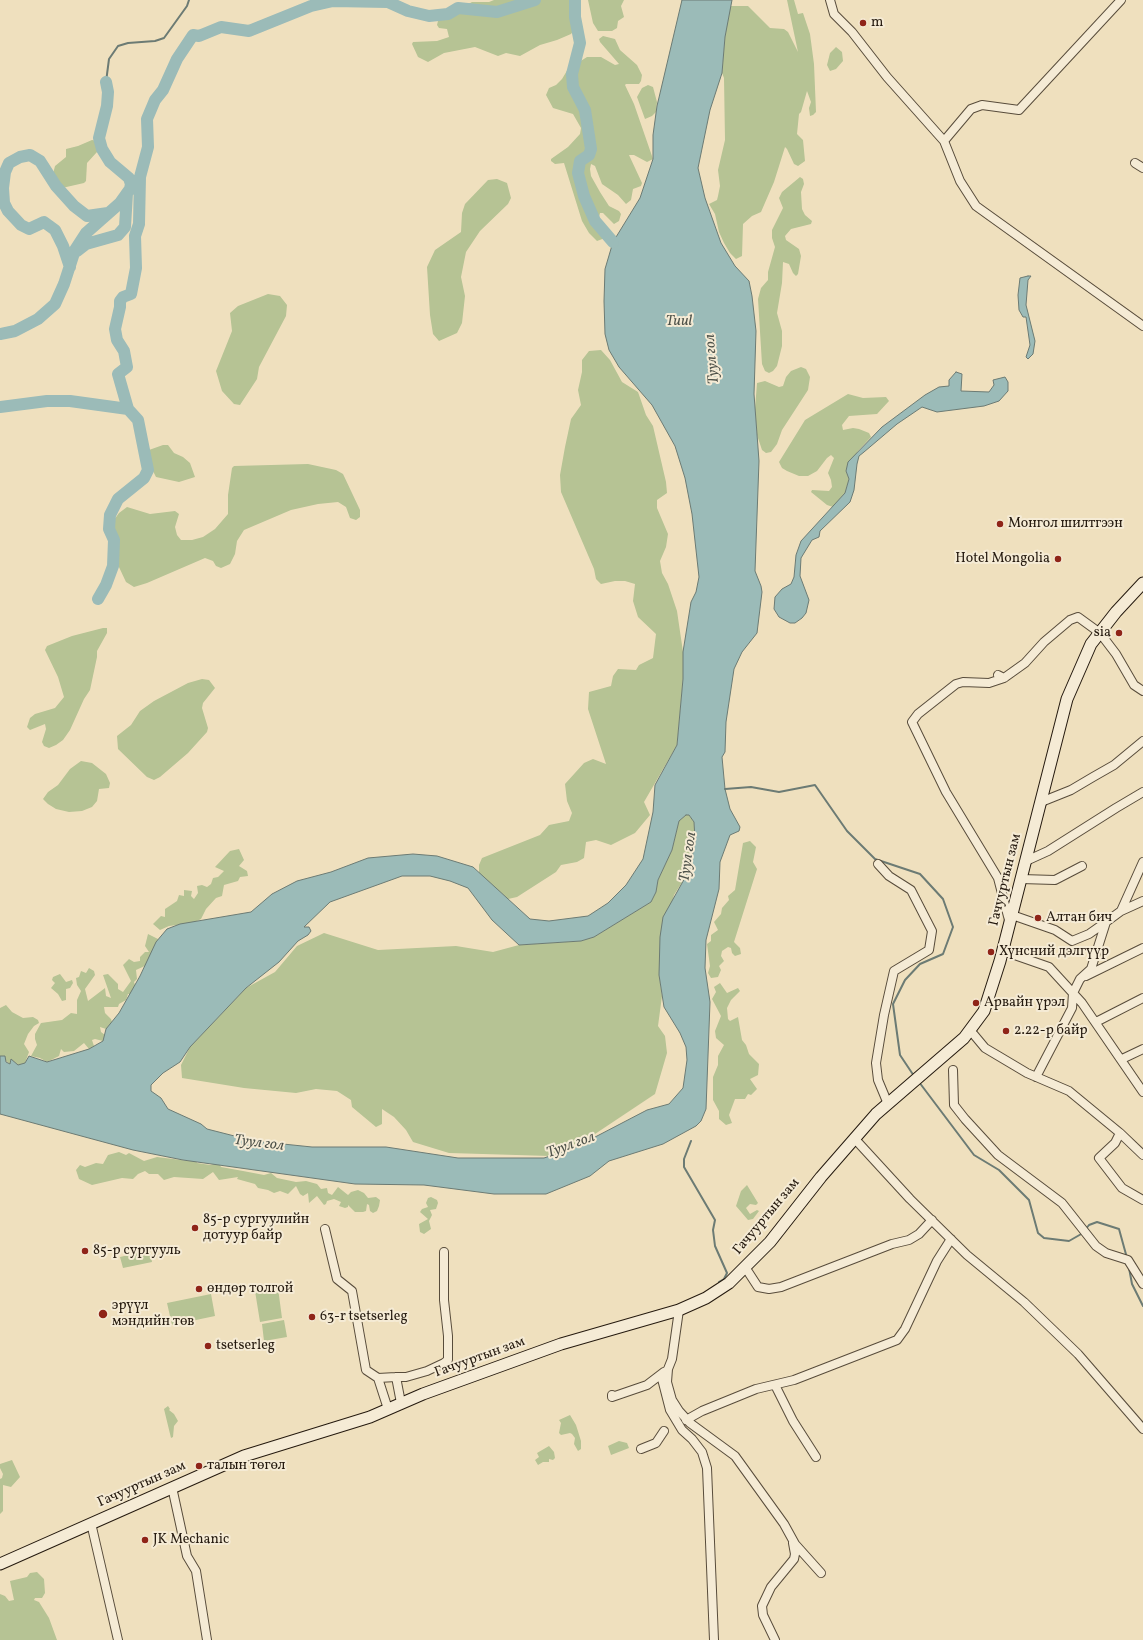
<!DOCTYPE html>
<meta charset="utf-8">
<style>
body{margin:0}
canvas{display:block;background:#efe0be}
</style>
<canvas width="1143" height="1640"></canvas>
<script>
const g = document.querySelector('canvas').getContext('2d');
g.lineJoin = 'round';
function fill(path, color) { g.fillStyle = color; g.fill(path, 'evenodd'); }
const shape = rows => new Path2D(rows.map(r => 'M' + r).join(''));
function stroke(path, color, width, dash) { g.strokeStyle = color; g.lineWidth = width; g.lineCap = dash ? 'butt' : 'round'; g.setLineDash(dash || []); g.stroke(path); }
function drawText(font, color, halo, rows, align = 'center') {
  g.font = font + ' Vollkorn,serif'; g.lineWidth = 4; g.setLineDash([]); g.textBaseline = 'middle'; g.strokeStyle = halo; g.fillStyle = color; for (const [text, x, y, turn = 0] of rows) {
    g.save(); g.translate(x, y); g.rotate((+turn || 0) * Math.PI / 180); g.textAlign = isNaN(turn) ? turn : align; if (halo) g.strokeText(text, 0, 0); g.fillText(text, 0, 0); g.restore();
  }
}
fill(shape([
 [494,0,574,0,574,30,571,34,557,40,540,45,520,56,506,53,498,56,475,47,444,53,428,62,418,57,412,44,413,42,437,41,449,37,447,29,439,28,437,25,438,21,472,2,489,2],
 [588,0,624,0,621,6,624,17,618,21,617,28,612,31,598,31,593,23],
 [787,0,794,0,798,14,803,13,810,34,814,64,816,112,813,115,810,116,809,108,811,102,807,91,801,112,799,114,797,134,803,140,805,161,798,166,794,164,787,149,785,147,774,182,761,212,752,216,743,224,742,256,736,259,730,253,724,243,719,232,715,214,709,204,717,200,718,196,720,186,718,170,725,140,724,78,722,73,725,37,729,13,731,6,748,6,770,28,784,29,788,32,798,52],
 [603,36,615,39,620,50,637,65,642,75,641,81,639,84,626,84,625,85,634,104,653,159,647,162,634,155,629,155,642,183,641,186,633,189,631,200,626,204,618,195,602,184,595,166,591,164,590,169,591,176,600,192,609,206,619,211,621,214,619,221,614,224,603,213,600,213,599,217,603,226,605,238,597,241,589,233,582,221,564,163,555,164,551,161,551,159,568,147,580,134,581,128,573,114,553,108,546,95,549,88,556,85,562,79,568,69,587,57,601,57,615,65,619,64,600,42,599,39],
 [836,47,842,52,843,61,836,69,830,71,827,65,830,53],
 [648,85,653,87,657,102,656,112,652,116,645,119,637,97,642,88],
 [92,140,97,141,99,147,97,152,87,163,86,181,84,183,62,188,56,181,53,174,55,166,66,157,66,149,78,146],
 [800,177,803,179,804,184,801,192,802,209,805,215,812,221,811,224,791,229,785,236,786,240,799,249,801,256,798,274,796,276,793,273,789,264,783,262,782,283,777,313,782,331,782,346,777,366,773,371,769,373,765,371,762,364,758,299,761,288,768,280,768,272,775,247,772,238,772,230,783,208,779,198,782,192],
 [497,179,507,183,511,198,508,204,480,231,466,252,461,277,465,296,462,323,457,333,439,341,433,334,430,315,427,267,435,250,461,232,462,213,465,204,488,180],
 [268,294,280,296,287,305,286,316,259,367,257,379,240,405,234,404,222,391,216,371,232,331,230,313,238,306],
 [601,350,610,360,622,382,638,392,646,415,653,426,666,482,667,493,657,500,657,508,668,534,666,547,660,561,662,573,668,584,677,611,683,652,683,679,677,745,644,802,650,815,635,833,611,845,596,840,586,842,584,858,577,862,561,865,556,872,517,897,508,899,479,873,479,865,482,858,540,835,549,825,569,821,572,813,567,801,565,784,584,763,593,759,606,764,588,709,589,692,611,686,613,676,618,669,636,670,639,665,653,658,656,634,638,617,633,601,635,584,625,581,615,581,601,584,596,579,594,569,561,492,560,475,565,447,571,419,581,405,578,390,582,372,582,360,589,351],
 [801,367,806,369,810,377,808,390,782,430,777,444,771,452,766,453,762,450,757,435,755,409,757,383,765,381,779,387,783,386,786,377,791,371],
 [848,394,863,398,886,397,889,401,877,414,849,416,842,425,843,430,853,428,859,429,869,433,871,437,858,451,846,471,849,479,845,493,833,507,827,505,811,492,812,490,829,491,832,487,831,480,828,473,834,458,831,455,827,458,817,471,808,476,799,476,787,471,782,468,779,462,805,420],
 [163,445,168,445,174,453,183,457,190,463,195,477,179,482,156,477,151,467,149,450],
 [308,464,336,470,343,474,360,510,360,517,356,520,350,518,346,507,338,502,318,504,291,510,244,530,237,541,235,554,230,564,221,568,216,566,213,561,205,558,147,583,134,587,126,582,118,565,118,543,113,527,114,520,119,513,127,507,150,514,175,511,179,514,175,527,177,535,181,540,192,540,203,537,215,529,228,514,228,495,232,468,234,466],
 [103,628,107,628,107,633,97,651,97,657,90,690,84,699,70,730,63,740,56,745,49,748,44,746,42,742,46,729,45,724,30,730,27,727,30,718,35,714,55,708,64,697,58,677,45,650,47,646,72,636],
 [202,679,209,680,215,688,203,703,202,708,208,728,207,732,188,753,160,777,154,780,147,777,118,749,117,736,131,725,140,711,154,701,188,683],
 [81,761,92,763,106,774,110,783,109,788,99,789,97,801,92,807,82,811,69,812,56,809,48,804,43,799,48,792,58,785,70,769],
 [686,815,689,815,694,822,695,840,692,858,686,876,674,895,659,975,662,996,658,1026,665,1036,667,1053,655,1094,592,1136,550,1156,449,1153,413,1142,406,1130,394,1117,382,1109,382,1124,376,1127,352,1107,351,1100,337,1091,316,1089,296,1093,244,1088,182,1078,181,1065,190,1047,246,988,275,972,297,946,324,933,378,950,456,946,493,952,519,945,581,941,594,937,651,902,656,892,658,880,672,850,679,821],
 [750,841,756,847,753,862,757,869,734,942,740,948,741,954,735,956,732,953,731,948,728,947,722,951,721,956,724,961,719,966,721,970,718,977,711,978,708,973,710,966,707,944,711,941,711,935,718,930,714,922,721,914,722,908,729,900,728,896,735,890,743,843],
 [239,849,244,860,239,866,247,871,248,876,240,877,238,881,224,885,222,896,216,898,206,909,201,919,193,923,169,926,160,930,153,924,161,916,165,917,165,909,177,901,179,895,184,896,184,890,192,891,191,896,194,899,198,893,197,886,202,885,207,887,211,884,213,878,218,877,224,871,215,867,230,851],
 [148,934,158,939,158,942,147,965,136,970,137,979,134,982,135,985,133,994,128,994,126,1000,119,1004,118,1007,104,1007,105,1013,111,1019,112,1022,106,1029,100,1027,101,1032,105,1035,103,1041,95,1039,92,1040,94,1046,89,1049,84,1043,74,1051,64,1052,61,1049,59,1056,47,1062,40,1058,31,1056,37,1045,35,1039,35,1034,41,1023,62,1020,71,1013,77,1014,77,1000,81,991,77,985,76,978,79,977,81,971,86,973,89,968,94,971,95,975,85,989,88,1001,105,988,106,996,111,998,103,975,108,974,118,984,118,989,123,992,131,981,123,965,129,959,134,962,140,961,140,957,145,952,149,952,145,946],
 [60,974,66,982,72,980,73,983,70,988,66,989,66,1000,62,1001,58,994,51,988,55,983,52,980,53,977],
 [720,983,727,993,738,988,740,991,731,1000,727,1008,728,1019,730,1021,738,1017,742,1040,746,1045,749,1054,759,1064,758,1075,750,1079,757,1089,751,1095,748,1094,745,1099,735,1099,729,1115,732,1123,726,1125,719,1119,719,1111,713,1100,713,1077,718,1065,718,1056,724,1045,716,1038,715,1031,721,1016,712,999,716,992,714,987],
 [6,1005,12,1012,23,1018,33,1017,38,1020,39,1023,34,1026,28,1034,24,1044,29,1052,25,1063,18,1065,11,1059,10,1064,0,1056,0,1008],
 [119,1152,126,1155,129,1153,144,1161,157,1157,189,1161,196,1160,197,1163,210,1165,219,1163,221,1167,243,1171,264,1175,271,1173,277,1178,296,1182,306,1181,317,1184,321,1189,327,1188,328,1193,332,1195,338,1187,348,1195,351,1192,358,1190,364,1193,368,1198,376,1197,380,1200,379,1206,377,1211,373,1213,370,1211,369,1205,367,1204,366,1211,363,1212,355,1212,348,1205,348,1207,345,1208,339,1206,341,1202,334,1199,327,1201,326,1204,324,1205,317,1196,309,1203,308,1193,303,1196,300,1194,296,1186,288,1194,280,1191,274,1193,268,1190,258,1188,255,1184,237,1179,238,1177,219,1180,213,1172,203,1179,174,1177,164,1180,158,1174,149,1174,145,1171,138,1174,133,1179,122,1178,92,1185,79,1179,76,1170,80,1165,85,1167,96,1163,103,1164,108,1155],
 [747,1185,758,1203,756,1205,750,1204,746,1208,750,1214,757,1210,759,1211,753,1219,748,1220,736,1206,741,1191],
 [431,1197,437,1200,438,1203,436,1209,430,1210,432,1215,429,1221,431,1229,424,1234,420,1232,419,1224,428,1219,420,1212,422,1209,428,1207,426,1203,428,1198],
 [150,1250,152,1262,123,1268,120,1257],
 [278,1288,282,1318,260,1322,255,1291],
 [211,1294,215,1316,172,1325,167,1303],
 [284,1320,287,1337,264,1341,262,1324],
 [168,1406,170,1409,169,1410,174,1414,178,1421,174,1426,173,1437,171,1438,164,1409],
 [570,1415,576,1425,581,1441,581,1449,578,1451,574,1444,575,1438,572,1434,570,1433,561,1435,559,1433,561,1423,559,1420],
 [619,1441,627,1443,629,1448,611,1455,608,1446],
 [549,1446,554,1452,555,1458,553,1460,549,1459,549,1462,543,1462,538,1465,535,1460,539,1457,537,1453],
 [12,1460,20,1477,11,1487,3,1485,3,1511,0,1514,0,1479,2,1478,3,1474,0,1468,0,1464],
 [37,1572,44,1579,45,1593,42,1598,35,1598,34,1600,39,1602,49,1618,57,1640,0,1640,0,1594,5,1596,9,1601,14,1600,10,1581,27,1577,30,1573]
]), '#b6c394');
const water = shape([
 [682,0,732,0,725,37,722,73,710,110,698,168,705,198,721,243,735,266,749,281,752,296,756,331,754,394,759,461,755,571,761,586,762,592,757,633,742,652,734,669,726,722,725,752,722,757,725,789,730,809,740,827,739,831,730,835,720,862,719,889,706,940,705,968,710,1002,706,1109,701,1121,696,1126,663,1144,609,1161,590,1176,546,1194,494,1194,424,1185,355,1184,183,1160,133,1150,0,1114,0,1056,5,1056,6,1062,10,1064,11,1059,18,1065,25,1063,29,1056,47,1062,89,1049,103,1041,106,1029,119,1013,140,976,156,942,167,929,180,924,251,912,272,894,297,881,331,872,368,858,413,854,437,856,473,867,530,919,549,921,588,916,608,903,626,885,643,859,653,812,655,785,677,745,683,679,683,652,691,602,696,592,699,577,692,514,685,478,675,446,652,405,619,367,609,350,605,334,604,301,605,269,613,242,640,198,653,159,653,135,657,106,682,0],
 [686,815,689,815,694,822,695,840,692,858,686,876,663,917,660,937,659,975,664,1007,680,1033,686,1047,687,1060,683,1088,669,1104,647,1110,574,1148,544,1158,458,1158,386,1147,312,1147,254,1141,207,1129,201,1124,168,1109,161,1098,151,1091,151,1085,163,1073,180,1062,190,1047,246,988,279,962,298,941,308,935,311,931,309,927,304,927,330,902,402,876,430,876,450,881,468,888,492,920,519,945,581,941,594,937,651,902,656,892,658,880,672,850,679,821,686,815],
 [1028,276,1031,276,1028,280,1026,305,1035,341,1033,354,1028,359,1026,357,1030,345,1026,317,1023,317,1019,310,1018,295,1020,278,1028,276],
 [956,372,962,374,961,391,989,392,994,385,993,380,1005,377,1008,382,1008,391,999,401,984,406,937,412,922,407,897,424,864,452,859,456,857,464,854,490,850,502,820,531,819,537,812,540,801,558,800,576,809,600,806,613,802,618,795,623,790,623,779,617,774,609,775,597,782,589,791,584,794,577,796,555,801,541,845,493,849,479,846,471,848,462,882,427,925,395,939,387,949,386,949,380,956,372]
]);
fill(water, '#9bbbb8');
stroke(water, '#6c7b74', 1);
stroke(shape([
 [106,82,109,59,118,46,128,43,155,41,164,38,187,6,189,0],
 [725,789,751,787,779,792,815,785,847,831,875,859,920,874,943,899,953,927,943,954,920,964,905,980,893,1004,900,1055,914,1076],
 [919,1082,974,1155,999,1170,1029,1200,1038,1233,1044,1238,1069,1241,1083,1233],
 [691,1141,684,1159,684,1167,715,1220,713,1230,715,1246,727,1273,724,1279,719,1282],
 [1085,1230,1089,1225,1097,1222,1119,1229,1127,1258],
 [1129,1268,1132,1284,1143,1306]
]), '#6c7b74', 2);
stroke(shape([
 [575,0,575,17,580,43,572,74,573,87,585,110,591,149,589,155,580,161,578,173,584,196,595,221,613,242],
 [77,251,86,244,118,235,125,227,127,193],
 [70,267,63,246,55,230,44,222,29,229,21,225,8,211,4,203,3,188,5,172,9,163,20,157,30,155,40,161,56,186,74,206,87,216,108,213],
 [0,334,15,331,38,319,55,304,64,284,75,250,86,233,120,203,130,189,131,184,129,178,110,162,102,149,99,138,107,106,108,92,106,82],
 [0,407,47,401,70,401,128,409],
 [98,599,106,585,113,566,114,540,109,529,110,515,118,499,144,478,148,470,138,420,128,409,118,374,127,367,124,351,117,340,115,329,120,307,120,301,123,297,131,294,136,268,135,236,139,224,140,177,148,147,147,119,155,100,163,90,177,59,193,35,199,36,221,27,249,31,311,6,333,1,388,2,408,11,429,16,448,14,458,8,497,12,535,0]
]), '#9bbbb8', 12);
const street = shape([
 [830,0,834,14,852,32,887,77,944,141,960,181,976,206,1143,326],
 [944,141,971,109,982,105,1019,110,1121,0],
 [1135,163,1143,168],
 [998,675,1004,678,1025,663,1044,642,1070,620,1078,617,1100,633,1116,654,1134,685,1143,691],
 [1004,678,989,683,963,682,956,684,918,714,912,722,946,792,998,878,1010,924],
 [1041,802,1071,790,1093,777,1114,765,1143,741],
 [1026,861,1048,851,1116,808,1143,792],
 [878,864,889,876,911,890,932,931,929,950,894,971,884,1015,876,1063,878,1080,888,1104],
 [1021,879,1055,880,1082,866],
 [1121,911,1143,901],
 [1012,915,1055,930,1072,941,1089,934,1106,922],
 [1003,951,1049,967,1082,1003,1143,1092],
 [1086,976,1143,948],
 [1096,1022,1143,998],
 [970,1030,985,1048,1027,1073,1069,1091,1120,1133,1115,1143,1099,1158,1122,1188,1143,1200],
 [1122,1059,1143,1049],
 [953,1070,954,1105,965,1119,998,1155,1062,1203,1096,1246,1106,1253,1128,1260,1143,1284],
 [1036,1077,1072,1008,1073,993,1080,979,1091,969,1106,922,1121,911,1143,862],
 [1120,1133,1143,1155],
 [854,1138,910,1199,967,1255,1024,1302,1078,1354,1143,1429],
 [325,1229,337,1279,352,1291,366,1370,378,1378,396,1377],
 [745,1267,758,1287,769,1289,781,1287,892,1244,909,1240,919,1234,932,1220],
 [679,1310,672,1359,668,1369,667,1382,672,1400,679,1411,690,1423,735,1456,784,1524,795,1544,821,1573],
 [661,1375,670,1410,682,1430,692,1439,702,1452,707,1468,714,1640],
 [378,1378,388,1409],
 [775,1385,793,1421,816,1457],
 [612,1395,612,1397,647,1385,664,1372],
 [401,1403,396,1377,406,1377,427,1371,444,1363,448,1360,448,1336,444,1300,444,1252],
 [686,1420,702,1411,756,1389,794,1380,897,1340,905,1329,937,1261,951,1239],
 [641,1449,656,1443,664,1431],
 [172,1487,187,1556,196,1571,207,1640],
 [91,1523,118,1640],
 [775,1640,763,1615,762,1606,771,1587,794,1559,795,1554,793,1543]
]);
const secondary = shape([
 [0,1564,244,1456,370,1417,423,1394,561,1344,679,1310,706,1298,729,1283,770,1242,821,1177,876,1114,964,1038,984,1011,1000,961,1067,699,1091,644,1116,612,1143,583]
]);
stroke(street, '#584c3b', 10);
stroke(secondary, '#251a0f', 13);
stroke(street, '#f5ebd5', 8);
stroke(secondary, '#f5ebd5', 11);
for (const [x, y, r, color] of [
 [863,23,4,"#8f2418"],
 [1000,524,4,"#8f2418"],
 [1058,559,4,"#8f2418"],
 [1119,633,4,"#8f2418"],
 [1038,918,4,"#8f2418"],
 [991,952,4,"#8f2418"],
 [976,1003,4,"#8f2418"],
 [1006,1031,4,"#8f2418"],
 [195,1228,4,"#8f2418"],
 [85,1251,4,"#8f2418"],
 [199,1289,4,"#8f2418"],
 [103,1314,5,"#8f2418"],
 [312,1317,4,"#8f2418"],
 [208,1346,4,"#8f2418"],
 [199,1466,4,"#8f2418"],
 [145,1540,4,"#8f2418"]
]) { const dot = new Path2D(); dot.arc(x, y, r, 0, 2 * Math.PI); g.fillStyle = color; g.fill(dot); stroke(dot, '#f5ebd5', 1.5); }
drawText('14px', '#251a0f', '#f5ebd5', [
 ["m",871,23],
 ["Монгол шилтгээн",1008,524],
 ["Hotel Mongolia",1050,559,"right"],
 ["sia",1111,633,"right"],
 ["Алтан бич",1046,918],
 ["Хүнсний дэлгүүр",999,952],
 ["Арвайн үрэл",984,1003],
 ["2.22-р байр",1014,1031],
 ["85-р сургуулийн",203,1220],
 ["дотуур байр",203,1236],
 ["85-р сургууль",93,1251],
 ["өндөр толгой",207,1289],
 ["эрүүл",112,1306],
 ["мэндийн төв",112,1322],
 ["63-r tsetserleg",320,1317],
 ["tsetserleg",216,1346],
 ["талын төгөл",207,1466],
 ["JK Mechanic",153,1540]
], 'left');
drawText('14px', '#251a0f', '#f5ebd5', [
 ["Гачууртын зам",1006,880,-76],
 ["Гачууртын зам",767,1217,-50],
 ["Гачууртын зам",480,1358,-20],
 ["Гачууртын зам",142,1485,-24]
]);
drawText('italic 15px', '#4e524a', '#f5ebd5', [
 ["Tuul",679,322],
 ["Туул гол",713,359,-95],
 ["Туул гол",689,857,-82],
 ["Туул гол",259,1144,7],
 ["Туул гол",571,1146,-20]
]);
</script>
